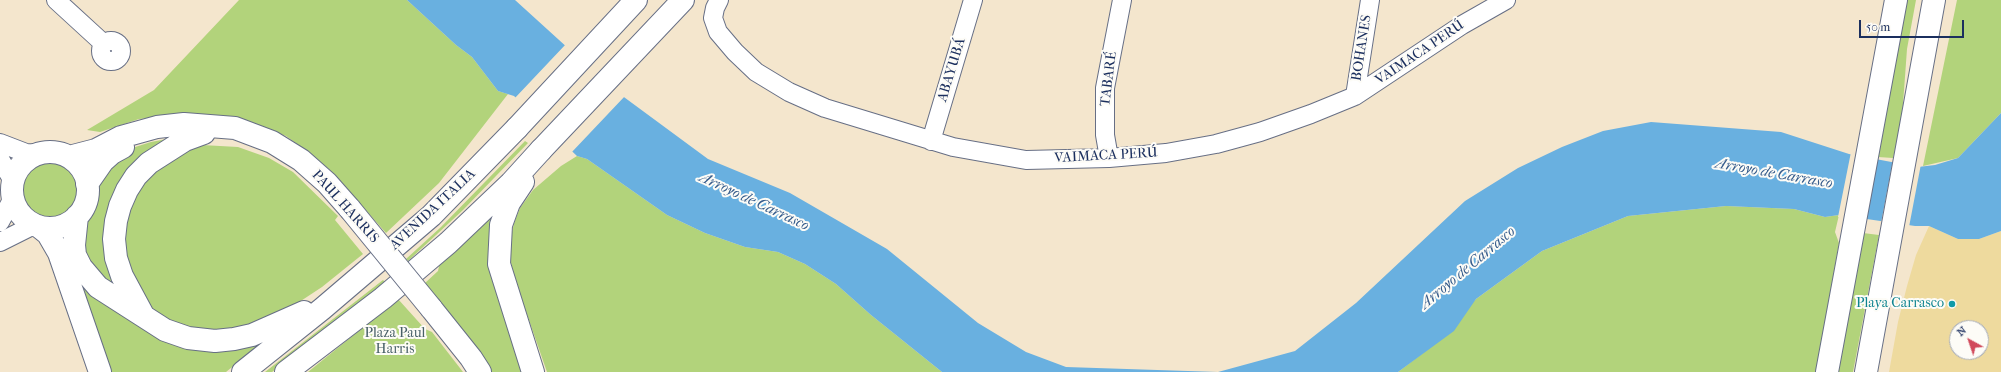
<!DOCTYPE html>
<meta charset="utf-8">
<style>
body{margin:0}
#map{position:relative;width:2001px;height:372px;overflow:hidden;background:#f4e6cd;font-family:"IM FELL French Canon",serif}
canvas{display:block}
.north{position:absolute;left:1949px;top:320px;width:40px;height:40px;box-sizing:border-box;background:#fdfcf7;border:1px solid #a3aaba;border-radius:50%;rotate:320deg;font-size:11px;font-weight:700;line-height:16px;text-align:center;color:#1b2f5e}
.north::after{content:'';display:block;margin:auto;width:14px;height:18px;background:#d1495b;clip-path:polygon(50% 0,100% 100%,50% 72%,0 100%)}
.scale{position:absolute;left:1859px;top:20px;width:105px;height:18px;box-sizing:border-box;border:2px solid #1b2f5e;border-top:0;padding-left:5px;font-size:12px;line-height:14px;white-space:nowrap;color:#1b2f5e;-webkit-text-stroke:3px #fdfcf7;paint-order:stroke}
</style>
<div id="map">
<canvas width="2001" height="372"></canvas>
<div class="north">N</div>
<div class="scale">50 m</div>
</div>
<script>
const g = document.querySelector('canvas').getContext('2d');
g.lineJoin = 'round';
function fill(path, color) { g.fillStyle = color; g.fill(path, 'evenodd'); }
const shape = rows => new Path2D(rows.map(r => 'M' + r).join(''));
function stroke(path, color, width, dash) { g.strokeStyle = color; g.lineWidth = width; g.lineCap = dash ? 'butt' : 'round'; g.setLineDash(dash || []); g.stroke(path); }
function drawText(font, color, halo, rows, align = 'center') {
  g.font = font + ' "IM FELL French Canon",serif'; g.lineWidth = 4; g.setLineDash([]); g.textBaseline = 'middle'; g.strokeStyle = halo; g.fillStyle = color; for (const [text, x, y, turn = 0] of rows) {
    g.save(); g.translate(x, y); g.rotate((+turn || 0) * Math.PI / 180); g.textAlign = isNaN(turn) ? turn : align; if (halo) g.strokeText(text, 0, 0); g.fillText(text, 0, 0); g.restore();
  }
}
fill(shape([
 [239,0,407,0,456,45,472,57,498,91,508,94,439,183,386,233,332,172,315,157,286,136,253,123,193,114,139,119,100,132,87,130,154,90],
 [1906,0,1916,0,1907,49,1902,118,1893,158,1878,157],
 [1957,0,2001,0,2001,113,1958,158,1923,166],
 [172,138,134,167,115,280,115,292,82,258,87,214,93,200,96,184,129,149,151,142],
 [525,141,528,143,463,210,408,261,406,259,441,227],
 [202,145,238,147,269,158,293,172,338,216,335,220,363,254,322,287,281,314,259,324,202,333,157,315,130,285,121,218,156,163],
 [577,156,587,159,667,215,705,233,745,247,778,252,805,264,836,284,871,315,942,372,547,372,514,277,510,258,511,237,514,223,520,208,533,190,561,166],
 '21 190a31 31 0 1 1 62 0a31 31 0 1 1-62 0Z',
 [499,206,527,372,487,372,451,316,425,283,438,271,440,262],
 [1726,206,1794,209,1825,217,1839,215,1835,232,1839,243,1816,372,1398,372,1423,353,1476,299,1542,251,1628,216],
 [1863,233,1879,235,1853,372,1836,372],
 [64,234,130,317,264,341,226,372,106,372,60,236],
 [383,280,386,283,272,372,265,372],
 [398,299,425,329,432,332,463,372,308,372]
]), '#b2d37b');
fill(shape([
 [1929,226,1958,239,1979,239,2001,231,2001,372,1889,372,1898,322,1907,286,1916,255],
 [1957,328,1981,328,1981,352,1957,352]
]), '#eeda9e');
fill(shape([
 [407,0,515,0,613,89,708,159,790,193,887,249,978,323,1026,352,1066,367,1218,372,1295,351,1356,303,1465,201,1518,168,1562,147,1603,131,1651,122,1781,132,1849,154,1918,167,1935,165,1958,158,2001,113,2001,231,1979,239,1958,239,1929,226,1915,226,1839,215,1825,217,1794,209,1726,206,1628,216,1542,251,1476,299,1454,331,1398,372,942,372,871,315,836,284,805,264,778,252,745,247,705,233,667,215,587,159,577,156,514,96,498,91,472,57,456,45]
]), '#69b0e0');
fill(shape([
 [566,44,625,96,571,153,514,99],
 [1851,152,1878,157,1866,220,1838,217],
 [1893,160,1921,164,1909,227,1881,223]
]), '#f4e6cd');
const minor = shape([
 [56,0,104,44],
 [719,0,715,8,713,18,718,32,735,52,756,72,789,92,825,108,953,147,1026,160,1109,158,1166,153,1216,144,1260,132,1311,114,1355,96,1462,25,1506,0],
 '101 51a10 10 0 1 1 20 0a10 10 0 1 1-20 0Z',
 [1355,96,1370,0],
 [931,141,973,0],
 [0,143,26,153,38,154],
 [1109,158,1105,135,1105,88,1122,0],
 [0,159,13,181],
 [0,222,13,198],
 [0,242,34,225]
]);
const major = shape([
 '12 190a38 38 0 1 1 76 0a38 38 0 1 1-76 0Z',
 [69,157,96,150,121,137,157,127,184,124,235,128,272,142,301,160,327,183,350,209],
 [523,182,509,203,501,225,499,264,533,372],
 [87,184,103,161,112,153,123,147],
 [77,216,74,245,75,255,81,267,98,287,165,330,188,338,215,341,234,339,252,335,304,312],
 [38,226,48,234,59,253,100,372],
 [431,308,471,358,480,372],
 [143,315,122,276,116,258,114,239,116,221,120,206,127,190,136,176,149,163,185,140,204,133],
 [243,372,322,309,431,216,517,128],
 [286,372,383,298,448,243,511,183,541,150],
 [1827,372,1896,0],
 [1866,372,1934,0]
]);
const highway = shape([
 [517,128,636,0],
 [541,150,683,0]
]);
stroke(minor, '#676f85', 20);
stroke(major, '#676f85', 24);
stroke(highway, '#676f85', 24);
stroke(minor, '#fff', 18);
stroke(major, '#fff', 22);
stroke(highway, '#fff', 22);
const majorBridge = shape([
 [350,209,431,308]
]);
stroke(majorBridge, '#676f85', 24, []);
stroke(majorBridge, '#fff', 22);
for (const [x, y, r, color] of [
 [1952,304,4,"#0f9aa8"]
]) { const dot = new Path2D(); dot.arc(x, y, r, 0, 2 * Math.PI); g.fillStyle = color; g.fill(dot); stroke(dot, '#fdfcf7', 1.5); }
drawText('14px', '#1b2f5e', '#fdfcf7', [
 ["BOHANES",1362,48,-81],
 ["VAIMACA PERÚ",1420,53,-34],
 ["ABAYUBÁ",952,70,-73],
 ["TABARÉ",1109,79,-83],
 ["VAIMACA PERÚ",1106,156,-3],
 ["PAUL HARRIS",345,207,48],
 ["AVENIDA ITALIA",433,210,-43]
]);
drawText('14px', '#0d838f', '#fdfcf7', [
 ["Playa Carrasco",1944,304]
], 'right');
drawText('14px', '#486067', '#fdfcf7', [
 ["Plaza Paul",395,334],
 ["Harris",395,350]
]);
drawText('italic 15px', '#365c8c', '#fdfcf7', [
 ["Arroyo de Carrasco",1774,174,10],
 ["Arroyo de Carrasco",754,202,25],
 ["Arroyo de Carrasco",1468,268,-40]
]);
</script>
